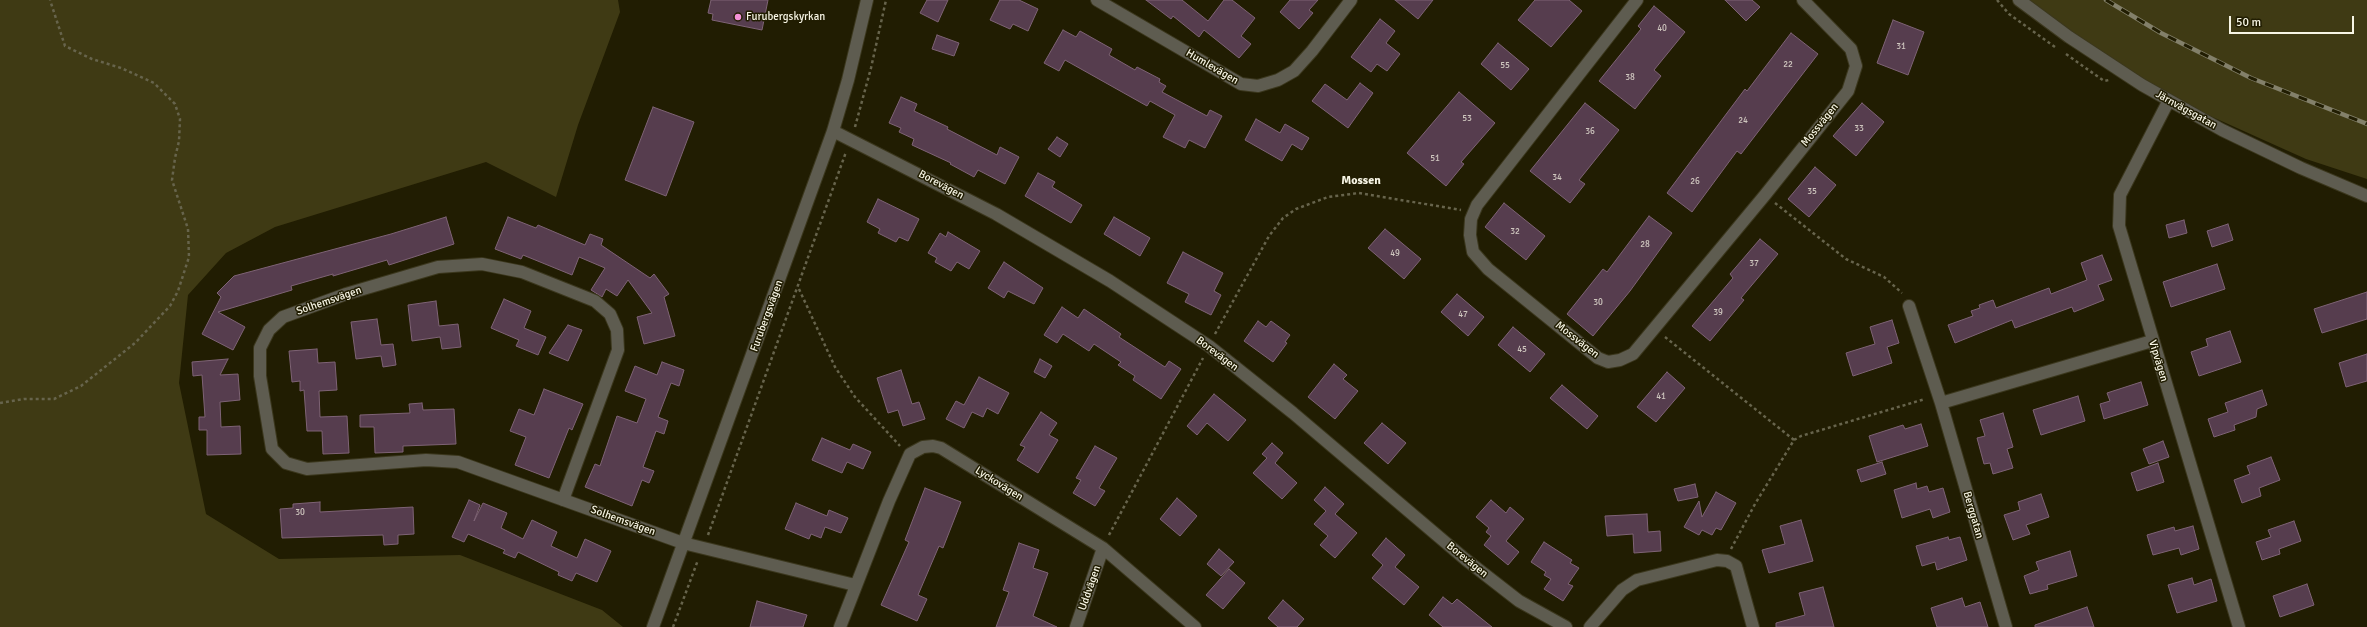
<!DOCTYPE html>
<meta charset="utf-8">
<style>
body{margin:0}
#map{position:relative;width:2367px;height:627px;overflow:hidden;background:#211d02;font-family:Signika,sans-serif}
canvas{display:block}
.scale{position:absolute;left:2229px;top:16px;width:125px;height:18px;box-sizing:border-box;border:2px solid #f7f5e5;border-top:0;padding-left:5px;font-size:12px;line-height:14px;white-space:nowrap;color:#f7f5e5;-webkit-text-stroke:3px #211d02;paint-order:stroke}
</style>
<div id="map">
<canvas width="2367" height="627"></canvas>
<div class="scale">50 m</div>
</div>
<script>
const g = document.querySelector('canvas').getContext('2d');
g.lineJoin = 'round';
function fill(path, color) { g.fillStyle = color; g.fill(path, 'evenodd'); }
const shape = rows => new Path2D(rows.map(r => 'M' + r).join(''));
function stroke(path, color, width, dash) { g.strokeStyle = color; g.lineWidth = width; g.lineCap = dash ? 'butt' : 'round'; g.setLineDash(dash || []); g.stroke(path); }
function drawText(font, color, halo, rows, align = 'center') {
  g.font = font + ' Signika,sans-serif'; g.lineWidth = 3; g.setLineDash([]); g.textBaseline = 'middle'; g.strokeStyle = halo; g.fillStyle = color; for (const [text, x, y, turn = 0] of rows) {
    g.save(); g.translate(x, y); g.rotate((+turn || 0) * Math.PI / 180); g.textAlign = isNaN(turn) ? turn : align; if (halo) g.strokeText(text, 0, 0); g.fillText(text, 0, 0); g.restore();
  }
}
fill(shape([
 [0,0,618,0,620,12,578,125,556,197,486,162,275,227,226,253,188,295,179,383,206,514,279,559,460,555,602,610,623,627,0,627],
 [2016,0,2367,0,2367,179,2306,159,2159,93]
]), '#3f3a14');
const building = shape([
 [711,0,768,0,762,30,712,20,713,14,708,13,711,0],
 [927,0,948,0,938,22,920,13,927,0],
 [1000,0,1019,0,1038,9,1028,31,1013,24,1010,29,990,20,1000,0],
 [1146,0,1182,0,1208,21,1224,0,1232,0,1255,18,1241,36,1251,44,1239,58,1204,30,1199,37,1173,16,1171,19,1146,0],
 [1290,0,1318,0,1309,10,1313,13,1299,29,1280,12,1290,0],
 [1395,0,1433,0,1418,19,1395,0],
 [1535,0,1569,0,1582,11,1551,47,1518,20,1535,0],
 [1725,0,1752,0,1760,7,1746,21,1725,0],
 [1654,6,1685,32,1654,70,1661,76,1635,109,1599,81,1641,29,1638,26,1654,6],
 [1380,19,1395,31,1386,43,1400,54,1387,71,1377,64,1371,72,1351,57,1380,19],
 [1893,20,1924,32,1908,75,1877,63,1893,20],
 [1063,30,1076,37,1080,31,1112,49,1109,55,1135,70,1137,67,1160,79,1159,82,1166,86,1162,92,1207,116,1210,110,1222,116,1205,148,1189,140,1185,148,1163,137,1175,115,1150,101,1147,106,1065,60,1059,71,1044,63,1063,30],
 [1791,33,1818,54,1741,154,1737,151,1692,212,1667,193,1745,89,1747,91,1791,33],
 [937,35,959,43,954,56,932,49,937,35],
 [1498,43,1529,69,1511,90,1481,64,1498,43],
 [1360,83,1373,93,1348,128,1312,101,1325,84,1347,100,1360,83],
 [1459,92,1495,123,1461,162,1464,164,1446,186,1407,153,1459,92],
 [901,97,917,104,914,111,948,127,947,129,997,155,1000,147,1019,157,1005,184,978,170,974,177,950,164,951,163,912,145,914,139,899,132,901,128,889,123,901,97],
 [1585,103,1619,130,1579,180,1585,184,1570,203,1530,171,1585,103],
 [1862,103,1884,122,1856,156,1833,136,1862,103],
 [653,107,694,122,666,196,625,180,653,107],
 [1256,119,1280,133,1285,124,1309,138,1302,150,1292,144,1282,161,1245,140,1256,119],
 [1057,137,1068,144,1060,157,1048,149,1057,137],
 [1815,167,1836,185,1809,217,1788,199,1815,167],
 [1038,173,1055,182,1052,187,1082,205,1071,223,1025,196,1038,173],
 [878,199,919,219,908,241,899,237,896,242,878,233,880,229,867,222,878,199],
 [1504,203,1545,236,1526,260,1485,227,1504,203],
 [1649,216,1672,233,1630,291,1593,336,1567,314,1603,269,1607,272,1649,216],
 [446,217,454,244,389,265,387,260,333,276,333,274,291,286,292,290,218,312,245,327,233,350,202,334,221,297,217,293,234,276,391,234,446,217],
 [508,217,536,228,538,225,585,245,590,234,603,239,601,245,650,278,654,274,669,294,664,297,675,336,644,344,637,317,652,313,628,280,617,296,606,289,602,297,591,290,605,268,579,257,572,275,523,255,521,259,495,249,508,217],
 [1114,217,1150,238,1140,256,1104,234,1114,217],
 [2184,220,2187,233,2169,238,2166,225,2184,220],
 [2228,224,2233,240,2212,247,2207,231,2228,224],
 [1385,229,1421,259,1404,279,1368,248,1385,229],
 [948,232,980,251,969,269,957,262,951,271,935,262,937,258,928,253,940,233,946,237,948,232],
 [1760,239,1778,254,1741,298,1744,300,1710,341,1692,326,1733,278,1730,274,1760,239],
 [1183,252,1223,273,1214,291,1221,295,1211,315,1185,302,1189,294,1167,283,1183,252],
 [2102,255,2112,280,2098,285,2104,300,2074,312,2072,307,2015,328,2012,320,1955,343,1948,325,1973,316,1971,311,1980,308,1979,305,1993,300,1996,308,2049,288,2051,294,2087,280,2081,263,2102,255],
 [1004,262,1043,288,1034,304,1008,291,1004,298,988,288,1004,262],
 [2217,264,2225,289,2171,307,2163,282,2217,264],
 [2367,292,2367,319,2322,333,2314,309,2367,292],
 [1457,294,1484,317,1468,336,1441,312,1457,294],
 [504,299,531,311,524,328,546,337,538,355,516,346,519,340,491,328,504,299],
 [436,301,439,326,458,324,461,347,442,349,440,337,412,341,408,305,436,301],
 [1062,307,1078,318,1084,309,1121,334,1119,337,1165,367,1169,361,1181,369,1161,399,1133,380,1135,376,1118,365,1121,362,1094,344,1089,351,1063,334,1057,343,1044,335,1062,307],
 [377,319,381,345,393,344,396,365,383,367,381,356,356,359,351,322,377,319],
 [1892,320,1899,343,1887,347,1892,363,1853,376,1846,353,1875,344,1870,327,1892,320],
 [1258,321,1266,327,1271,321,1290,335,1285,342,1287,343,1273,362,1244,341,1258,321],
 [568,325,582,330,568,361,549,353,568,325],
 [1513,327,1545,354,1530,372,1498,345,1513,327],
 [2230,331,2241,362,2199,376,2191,352,2208,346,2206,339,2230,331],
 [317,349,318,363,335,362,337,390,319,391,320,417,347,416,349,453,323,454,322,431,307,431,304,390,300,391,300,381,292,382,289,351,317,349],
 [2367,354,2367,381,2346,387,2339,363,2367,354],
 [228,359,220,375,238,374,240,400,220,402,221,427,240,426,241,454,207,455,207,430,199,430,199,417,205,417,202,375,193,376,192,362,228,359],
 [1040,359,1052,366,1045,378,1034,372,1040,359],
 [662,362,684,370,679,386,671,383,658,417,668,421,664,434,656,431,643,467,654,471,649,483,642,480,632,506,585,487,595,464,600,466,617,416,637,423,646,399,625,391,635,366,657,375,662,362],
 [1334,364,1347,375,1343,379,1358,391,1335,419,1308,397,1334,364],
 [901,370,912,404,919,402,925,419,903,426,898,410,888,413,877,378,901,370],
 [1667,372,1685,388,1656,422,1637,407,1667,372],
 [979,377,1009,393,998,414,987,408,983,417,972,412,964,428,946,419,956,401,964,405,979,377],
 [2141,382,2148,405,2104,419,2100,404,2110,401,2107,393,2141,382],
 [1562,385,1598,416,1587,429,1550,398,1562,385],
 [544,389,583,404,572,430,569,428,549,478,515,465,526,437,510,431,519,409,534,415,544,389],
 [2262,390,2267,405,2257,409,2256,417,2234,425,2235,430,2214,437,2208,419,2228,412,2225,403,2262,390],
 [1214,394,1246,420,1228,441,1207,423,1197,435,1187,426,1214,394],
 [2078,396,2085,421,2041,435,2033,410,2078,396],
 [422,403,423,410,454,409,456,444,403,446,403,452,375,453,374,427,360,427,360,415,410,413,409,404,422,403],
 [1041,412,1057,423,1049,435,1058,440,1038,473,1017,460,1025,447,1020,445,1041,412],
 [2003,413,2013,447,2007,449,2013,468,1993,474,1990,463,1984,464,1977,438,1985,436,1980,420,2003,413],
 [1382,423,1406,443,1388,464,1364,443,1382,423],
 [1921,424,1928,446,1877,462,1869,436,1903,425,1905,429,1921,424],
 [822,438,850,450,853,444,871,452,863,469,847,462,842,473,812,460,822,438],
 [2163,441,2169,457,2149,464,2143,449,2163,441],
 [1272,443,1283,453,1275,463,1297,483,1282,499,1253,473,1267,458,1262,454,1272,443],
 [1095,446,1117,458,1099,488,1105,491,1095,506,1073,493,1081,480,1076,478,1095,446],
 [2271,457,2280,480,2259,488,2261,496,2242,503,2234,480,2250,474,2247,466,2271,457],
 [1882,462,1886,474,1861,482,1857,470,1882,462],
 [2158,463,2164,482,2137,491,2131,473,2158,463],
 [1916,483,1917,489,1927,486,1929,492,1943,488,1950,512,1933,518,1930,509,1902,518,1894,490,1916,483],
 [1695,484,1698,497,1678,501,1674,489,1695,484],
 [1325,487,1344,504,1335,514,1357,533,1335,558,1320,545,1328,536,1314,524,1326,511,1314,500,1325,487],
 [925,488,961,502,943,548,939,546,918,595,927,599,917,621,881,605,909,542,905,540,925,488],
 [1716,492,1736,503,1721,530,1716,528,1712,535,1702,530,1699,535,1684,527,1699,501,1702,517,1716,492],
 [2041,494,2049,517,2026,525,2030,534,2013,540,2004,515,2020,510,2018,502,2041,494],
 [1177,498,1197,516,1180,536,1160,519,1177,498],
 [469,500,480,505,474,521,483,503,507,513,501,528,523,539,532,520,557,532,551,546,577,558,585,539,611,551,597,582,576,573,572,581,558,575,559,572,518,552,515,558,503,553,505,550,468,534,464,542,452,537,469,500],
 [1491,500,1506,513,1510,507,1524,519,1506,541,1519,552,1508,565,1484,545,1491,536,1486,532,1489,528,1476,517,1491,500],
 [320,502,320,512,413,507,414,534,398,535,398,544,384,545,383,535,282,538,280,509,293,508,293,504,320,502],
 [796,503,827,516,829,510,848,518,841,533,825,527,821,538,811,534,809,539,785,529,796,503],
 [1647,514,1648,532,1660,531,1661,551,1634,553,1633,534,1607,536,1605,516,1647,514],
 [1801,520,1813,561,1769,573,1762,550,1785,544,1780,526,1801,520],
 [2294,521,2301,541,2279,549,2280,554,2262,560,2256,542,2271,537,2268,530,2294,521],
 [2193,526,2199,549,2181,555,2179,548,2153,555,2147,535,2174,527,2175,531,2193,526],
 [1948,537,1949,540,1960,537,1967,560,1937,570,1935,562,1922,566,1916,546,1948,537],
 [1386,538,1405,555,1395,567,1419,587,1404,605,1372,578,1383,565,1372,555,1386,538],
 [1544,542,1572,560,1570,563,1579,568,1568,584,1573,586,1563,601,1544,589,1551,579,1544,575,1546,572,1531,562,1544,542],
 [1019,543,1039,550,1033,568,1048,573,1033,616,1057,627,996,627,1009,592,1003,590,1019,543],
 [1219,549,1234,562,1221,576,1207,564,1219,549],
 [2070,551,2077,576,2047,585,2048,589,2030,594,2024,576,2039,570,2036,562,2070,551],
 [1229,569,1245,583,1223,609,1206,595,1229,569],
 [2192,578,2194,585,2211,579,2217,601,2177,613,2168,585,2192,578],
 [2307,584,2314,605,2280,617,2273,596,2307,584],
 [1823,587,1834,627,1776,627,1776,623,1805,615,1799,593,1823,587],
 [1443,597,1452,604,1457,599,1492,627,1443,627,1429,615,1443,597],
 [1962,598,1965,607,1980,602,1988,627,1937,627,1931,608,1962,598],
 [1283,600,1304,619,1297,627,1278,627,1268,618,1283,600],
 [757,601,807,615,803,627,750,627,757,601],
 [2087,607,2094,627,2035,627,2035,625,2087,607]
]);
fill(building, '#563d4e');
stroke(building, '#7e6375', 1);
const minor = shape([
 [1097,0,1241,84,1258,86,1278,80,1294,71,1312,51,1351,0],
 [1637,0,1477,205,1471,219,1470,235,1473,252,1488,269,1598,358,1608,362,1620,360,1633,354,1765,195,1848,91,1856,66,1851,49,1803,0],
 [2019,0,2069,37,2142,85,2222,130,2301,168,2367,196],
 [2169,100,2120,195,2119,226,2239,627],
 [833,131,996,214,1110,281,1209,346,1293,413,1465,559,1519,601,1566,627],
 [1909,306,1941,403,2006,627],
 [1941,403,2152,341],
 [563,500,618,350,617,330,610,314,595,301,522,272,482,264,438,267,346,294,283,317,269,330,260,348,260,376,272,449,286,463,307,469,426,460,458,462,683,543,855,585],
 [653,627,833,131,848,80,867,0],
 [840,627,889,501,910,454,923,447,933,446,941,448,1103,548,1195,627],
 [1076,627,1103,548],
 [1590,627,1622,590,1637,580,1717,560,1727,561,1736,566,1753,627]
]);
stroke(minor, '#3b371d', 14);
stroke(shape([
 [1997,0,2009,14,2055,47],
 [2066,54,2104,81,2109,80],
 [855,127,871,68,886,0],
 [1775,203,1846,259,1884,277,1902,293],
 [799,289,835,367,855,397,900,446],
 [1215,334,1269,236,1283,218,1296,209,1328,197,1359,193,1461,210],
 [1665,337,1794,440],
 [0,403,24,399,54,399,81,386,135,343,170,306,178,291,189,257,188,229,172,180,175,158,179,141,180,119,175,104,154,83,121,68,92,59,65,46,50,0],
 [708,535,846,152],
 [1109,535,1203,358],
 [1731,549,1755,504,1794,440,1801,436,1925,399],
 [673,627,698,560]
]), '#67644c', 2.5, [3, 3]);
stroke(minor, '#5e5c50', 12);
const rail = shape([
 [2106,0,2161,33,2251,78,2367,124]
]);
stroke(rail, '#83806a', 4.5);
stroke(rail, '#211d02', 3, [9]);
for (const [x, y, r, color] of [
 [738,17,4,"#f391d6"]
]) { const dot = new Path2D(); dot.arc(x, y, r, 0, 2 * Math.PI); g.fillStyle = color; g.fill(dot); stroke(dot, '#211d02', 1.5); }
drawText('9px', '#cfc7bf', null, [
 ["40",1662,29],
 ["31",1901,47],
 ["22",1788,65],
 ["55",1505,66],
 ["38",1630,78],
 ["53",1467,119],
 ["24",1743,121],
 ["33",1859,129],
 ["36",1590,132],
 ["51",1435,159],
 ["34",1557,178],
 ["26",1695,182],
 ["35",1812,192],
 ["32",1515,232],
 ["28",1645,245],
 ["49",1395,254],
 ["37",1754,264],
 ["30",1598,303],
 ["39",1718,313],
 ["47",1463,315],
 ["45",1522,350],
 ["41",1661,397],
 ["30",300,513]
]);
drawText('11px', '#f7f5e5', '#211d02', [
 ["Furubergskyrkan",746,17]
], 'left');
drawText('11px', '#f7f5e5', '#211d02', [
 ["Humlevägen",1212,67,30],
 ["Järnvägsgatan",2186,110,29],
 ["Mossvägen",1820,125,-51],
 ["Borevägen",941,185,28],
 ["Solhemsvägen",329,301,-19],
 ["Furubergsvägen",767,316,-70],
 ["Mossvägen",1577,340,38],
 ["Borevägen",1217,354,37],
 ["Vipvägen",2158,361,73],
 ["Lyckovägen",999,484,32],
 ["Berggatan",1973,515,74],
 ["Solhemsvägen",623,521,20],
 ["Borevägen",1467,560,39],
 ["Uddvägen",1090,588,-71]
]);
drawText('bold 12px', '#f7f5e5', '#211d02', [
 ["Mossen",1361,181]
]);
</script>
